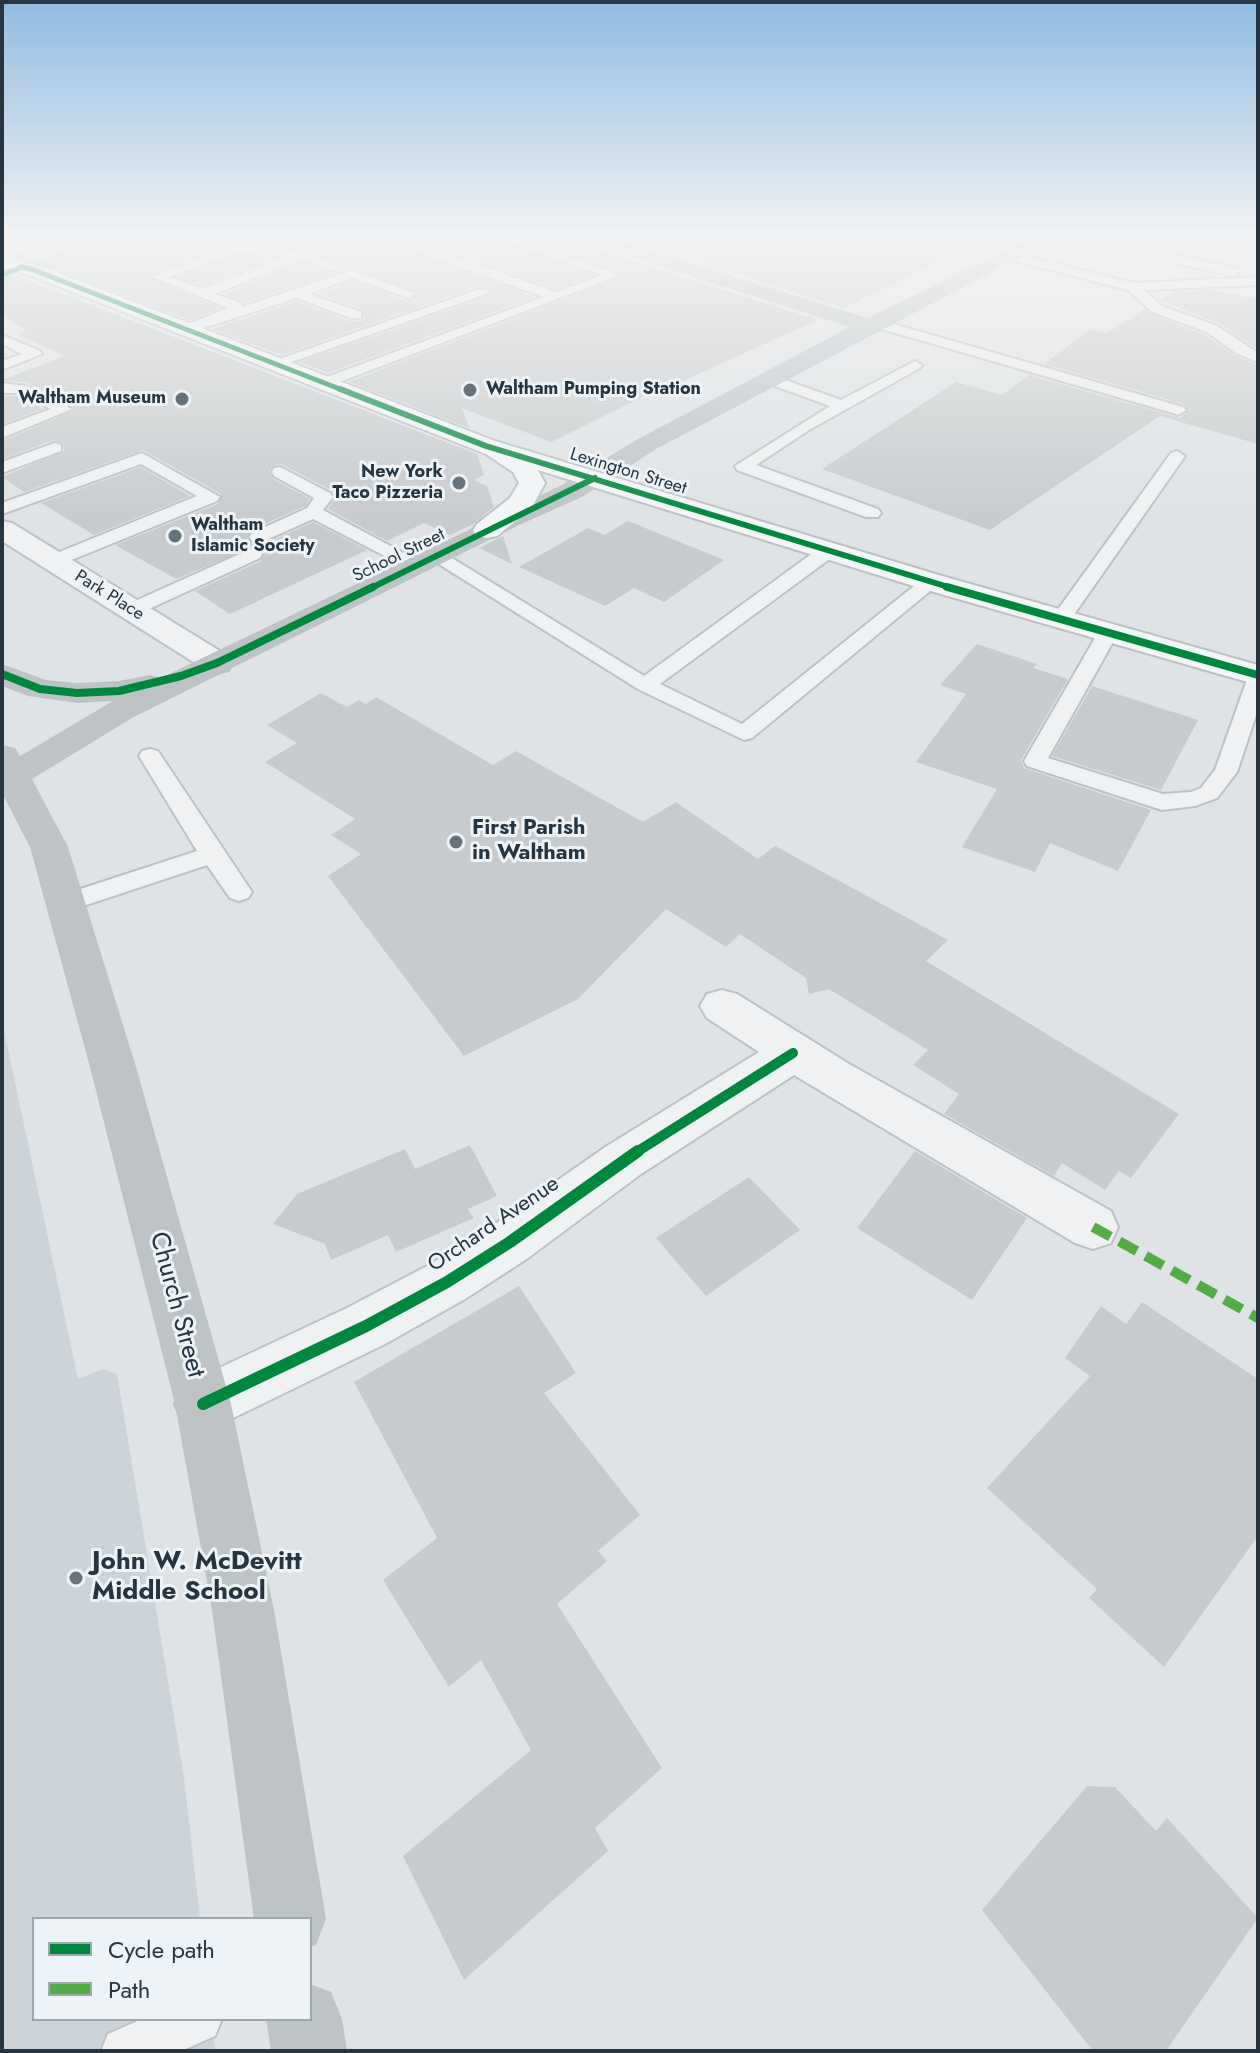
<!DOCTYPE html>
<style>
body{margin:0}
#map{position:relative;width:1260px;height:2053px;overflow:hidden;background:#e0e3e5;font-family:Jost,sans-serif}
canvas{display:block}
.frame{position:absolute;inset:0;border:4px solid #263540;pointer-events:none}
.legend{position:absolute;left:32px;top:1917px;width:280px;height:104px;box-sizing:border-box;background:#edf3f6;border:2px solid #9da7ad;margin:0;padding:10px 14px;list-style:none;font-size:24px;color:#263540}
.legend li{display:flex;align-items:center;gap:16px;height:40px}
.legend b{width:40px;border:2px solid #9da7ad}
</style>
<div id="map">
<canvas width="1260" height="2053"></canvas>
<div class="frame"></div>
<ul class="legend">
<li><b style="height:10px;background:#00873e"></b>Cycle path</li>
<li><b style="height:10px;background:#53ac46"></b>Path</li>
</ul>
</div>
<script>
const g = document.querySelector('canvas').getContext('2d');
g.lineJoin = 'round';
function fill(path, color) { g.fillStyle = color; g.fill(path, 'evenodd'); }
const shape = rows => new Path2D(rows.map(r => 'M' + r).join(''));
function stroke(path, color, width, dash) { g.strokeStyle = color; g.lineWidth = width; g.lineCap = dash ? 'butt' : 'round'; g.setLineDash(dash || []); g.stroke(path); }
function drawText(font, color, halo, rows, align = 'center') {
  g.font = font + ' Jost,sans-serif'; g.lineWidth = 6; g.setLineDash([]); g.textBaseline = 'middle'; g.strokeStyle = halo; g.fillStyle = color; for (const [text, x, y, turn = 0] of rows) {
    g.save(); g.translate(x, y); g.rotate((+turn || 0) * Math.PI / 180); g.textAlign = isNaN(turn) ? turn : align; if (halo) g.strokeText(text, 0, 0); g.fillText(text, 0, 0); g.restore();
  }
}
fill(shape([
 [2,1021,78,1379,103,1369,117,1374,184,1777,200,1919,34,1919,34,2019,212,2019,215,2051,2,2051]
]), '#cdd4d9');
fill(shape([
 [66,234,147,234,206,252,151,274,149,278,220,308,190,320,38,263,64,252],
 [187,234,382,234,383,243,535,297,328,373,299,362,493,295,495,291,479,286,281,355,212,329,297,301,350,321,361,321,364,318,362,309,318,294,352,281,408,301,419,293,353,267,335,272,341,268,339,264,303,248,219,241],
 [405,234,481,234,593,275,556,289],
 [511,234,567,234,571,241,818,320,676,384,671,383,551,442,462,408,469,428,349,382,623,276,621,272],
 [609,234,997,234,844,308],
 [234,256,272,259,203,286,179,277],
 [302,262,332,274,244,303,224,294],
 [11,274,477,454,484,475,474,480,487,486,494,507,473,524,450,535,424,523,387,541,328,509,336,497,331,490,281,464,274,465,269,471,273,479,310,499,305,506,251,530,246,537,250,543,265,544,313,522,367,550,230,614,195,591,261,561,265,553,255,546,176,579,115,545,218,504,221,494,143,450,24,492,2,477,64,451,63,443,54,440,2,459,2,441,75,410,73,406,28,383,2,380,65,356,18,334,27,331,2,316,2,277],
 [1215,290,1258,300,1258,349,1218,323,1160,300,1174,292],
 [1145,309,1151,315,1206,335,1235,356,1258,365,1258,444,1160,416,990,530,822,469,956,382,1002,395,1029,375,1180,418,1189,410,1184,404,1044,364,1091,329,1107,333],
 [2,396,18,396,43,409,2,424],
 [141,467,190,496,94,535,41,503],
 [628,521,724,560,664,602,634,588,605,606,519,567,588,528,604,535],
 [503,536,512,564,479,548],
 [977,644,1037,664,1033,668,1068,679,1021,760,1024,768,1151,810,1118,871,1050,843,1035,872,962,847,997,789,916,762,966,694,940,685],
 [1092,686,1198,720,1161,790,1052,756],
 [321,693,347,707,359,700,366,704,376,697,493,765,516,751,643,822,676,802,758,859,775,846,948,940,926,961,1179,1114,1131,1178,1119,1171,1105,1190,1062,1163,1054,1176,944,1114,959,1094,913,1065,928,1050,829,989,809,994,806,978,740,934,726,947,666,909,578,999,464,1056,328,876,361,854,331,835,355,819,265,762,297,743,267,725],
 [470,1145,497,1196,468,1209,474,1218,396,1252,388,1235,331,1260,325,1244,273,1224,297,1194,405,1149,415,1169],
 [915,1151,1027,1218,972,1300,857,1228],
 [749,1177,800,1230,706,1296,656,1238],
 [519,1286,576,1373,544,1393,640,1515,598,1551,607,1561,557,1604,662,1768,595,1828,608,1851,464,1980,403,1856,531,1750,481,1660,449,1687,383,1580,437,1538,354,1382],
 [1142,1302,1258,1379,1258,1536,1164,1667,1089,1598,1097,1589,987,1488,1090,1376,1065,1358,1101,1306,1126,1324],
 [1087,1786,1115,1787,1156,1831,1167,1818,1258,1918,1166,2051,1093,2051,982,1910]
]), '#c8cbcd');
const lane = shape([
 [150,234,172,234,219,244,303,251,338,267,332,271,302,259,215,294,241,303,242,307,352,270,416,294,409,298,352,278,309,294,361,312,361,318,351,318,297,298,188,333,181,329,183,326,228,308,152,277,216,251,150,234],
 [234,253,285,257,203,289,170,277,234,253],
 [385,234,402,234,399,237,556,292,602,275,484,234,502,234,620,275,329,386,319,386,319,380,544,297,384,240,385,234],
 [1010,252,1133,283,1258,277,1258,285,1144,290,1162,306,1217,326,1258,353,1258,362,1237,354,1207,332,1152,312,1128,290,1006,259,1006,253,1010,252],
 [1179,256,1239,269,1240,272,1234,276,1175,263,1173,260,1179,256],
 [480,289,492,292,280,366,275,367,268,363,480,289],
 [876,319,1183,407,1186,410,1178,415,1173,413,871,326,871,320,876,319],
 [2,335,40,351,42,354,2,370,2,361,22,354,2,344,2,335],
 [915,361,922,365,920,368,809,430,756,465,878,509,881,513,878,517,866,517,737,470,735,466,830,406,764,382,764,376,774,376,841,400,915,361],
 [2,383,27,386,72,409,2,438,2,427,51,409,19,393,2,393,2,383],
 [55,443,61,445,61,451,2,473,2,462,55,443],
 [1177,451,1185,456,1068,623,1054,623,1051,619,1054,615,1171,453,1177,451],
 [142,453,220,497,217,501,54,567,47,565,45,561,47,557,197,496,141,464,2,514,2,503,142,453],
 [280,467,330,493,333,497,323,510,426,565,417,571,410,569,313,519,264,541,252,541,249,537,252,533,307,508,314,498,274,476,272,472,274,468,280,467],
 [828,545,835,547,837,551,835,555,660,684,742,724,924,578,931,576,941,582,752,738,744,740,638,689,426,556,435,550,442,552,644,676,821,547,828,545],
 [253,548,262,554,260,558,138,614,131,616,121,610,124,606,253,548],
 [1108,627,1118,633,1048,758,1163,794,1191,792,1201,788,1215,770,1248,677,1258,671,1258,709,1237,772,1217,798,1195,806,1162,810,1027,766,1024,761,1098,633,1108,627],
 [150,749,158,751,252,892,248,898,239,901,230,898,207,865,74,909,65,912,56,909,52,903,56,897,197,851,139,756,142,751,150,749],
 [142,2019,222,2019,215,2036,181,2051,101,2051,108,2034,142,2019]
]);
const street = shape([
 [2,521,12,523,228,656,233,663,228,670,217,673,206,670,2,541,2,521],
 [722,990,737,994,849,1064,1111,1211,1118,1227,1111,1243,1093,1249,1075,1243,794,1075,641,1174,528,1258,465,1299,385,1344,223,1423,203,1431,183,1423,175,1404,183,1385,347,1308,429,1265,492,1226,607,1146,759,1052,707,1018,700,1006,707,994,722,990]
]);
const primary = shape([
 [36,234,62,234,60,238,11,258,46,268,495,441,942,576,1258,665,1258,685,920,588,538,470,545,483,531,509,497,536,487,538,477,536,473,530,477,524,510,498,519,483,513,472,486,454,32,276,2,268,2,248,36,234]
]);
stroke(lane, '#bec1c3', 4);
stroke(street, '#bec1c3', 4);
stroke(primary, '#bcc1c3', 4);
fill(lane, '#eff1f2');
fill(street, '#eff1f2');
fill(shape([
 [570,234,599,234,867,318,1040,234,1064,234,656,449,582,497,519,525,132,718,32,779,68,847,136,1067,231,1404,274,1610,326,1919,316,1945,310,1947,310,1919,254,1919,212,1610,175,1404,90,1067,30,847,2,793,2,745,15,748,20,756,113,701,77,703,28,696,2,686,2,664,46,680,77,683,119,681,150,675,161,678,562,485,638,439,850,327,572,238,570,234],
 [310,1984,331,1992,342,2019,347,2051,271,2051,266,2019,310,2019,310,1984]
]), '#bec3c6');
fill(primary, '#f4f5f6');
stroke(shape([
 [1093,1227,1258,1318]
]), '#53ac46', 10, [20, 10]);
stroke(shape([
 [2,275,22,267,31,269,345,391]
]), '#00873e', 5);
stroke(shape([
 [340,389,486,446,955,589],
 [369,589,595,478]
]), '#00873e', 6);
stroke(shape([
 [947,587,1258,675],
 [2,674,40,689,77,693,119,691,181,676,217,663,373,587]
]), '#00873e', 8);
stroke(shape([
 [635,1153,793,1053]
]), '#00873e', 10);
stroke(shape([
 [203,1404,366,1326,447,1282,510,1242,638,1151]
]), '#00873e', 12);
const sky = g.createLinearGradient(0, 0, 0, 521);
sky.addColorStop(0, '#90bce0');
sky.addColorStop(0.45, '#f1f2f3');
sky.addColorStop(1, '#f1f2f300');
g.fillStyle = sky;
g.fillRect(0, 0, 1260, 521);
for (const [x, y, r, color] of [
 [470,390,8,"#67727a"],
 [182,399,8,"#67727a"],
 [459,483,8,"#67727a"],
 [175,536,8,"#67727a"],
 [456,842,8,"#67727a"],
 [76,1578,8,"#67727a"]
]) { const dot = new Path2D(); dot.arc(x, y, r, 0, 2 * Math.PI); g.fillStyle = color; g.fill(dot); stroke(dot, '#edf3f6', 3); }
drawText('bold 18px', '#263540', '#edf3f6', [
 ["Waltham Pumping Station",486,390],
 ["Waltham Museum",166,399,"right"],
 ["New York",443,473,"right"],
 ["Taco Pizzeria",443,494,"right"],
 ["Waltham",191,526],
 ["Islamic Society",191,547]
], 'left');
drawText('18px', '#263540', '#edf3f6', [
 ["Lexington Street",628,472,17],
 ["School Street",399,556,-26],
 ["Park Place",109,596,32]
]);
drawText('bold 22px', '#263540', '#edf3f6', [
 ["First Parish",472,829],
 ["in Waltham",472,854]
], 'left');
drawText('22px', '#263540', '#edf3f6', [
 ["Orchard Avenue",494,1225,-34]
]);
drawText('26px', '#263540', '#edf3f6', [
 ["Church Street",176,1305,75]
]);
drawText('bold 26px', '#263540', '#edf3f6', [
 ["John W. McDevitt",92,1563],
 ["Middle School",92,1593]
], 'left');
</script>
